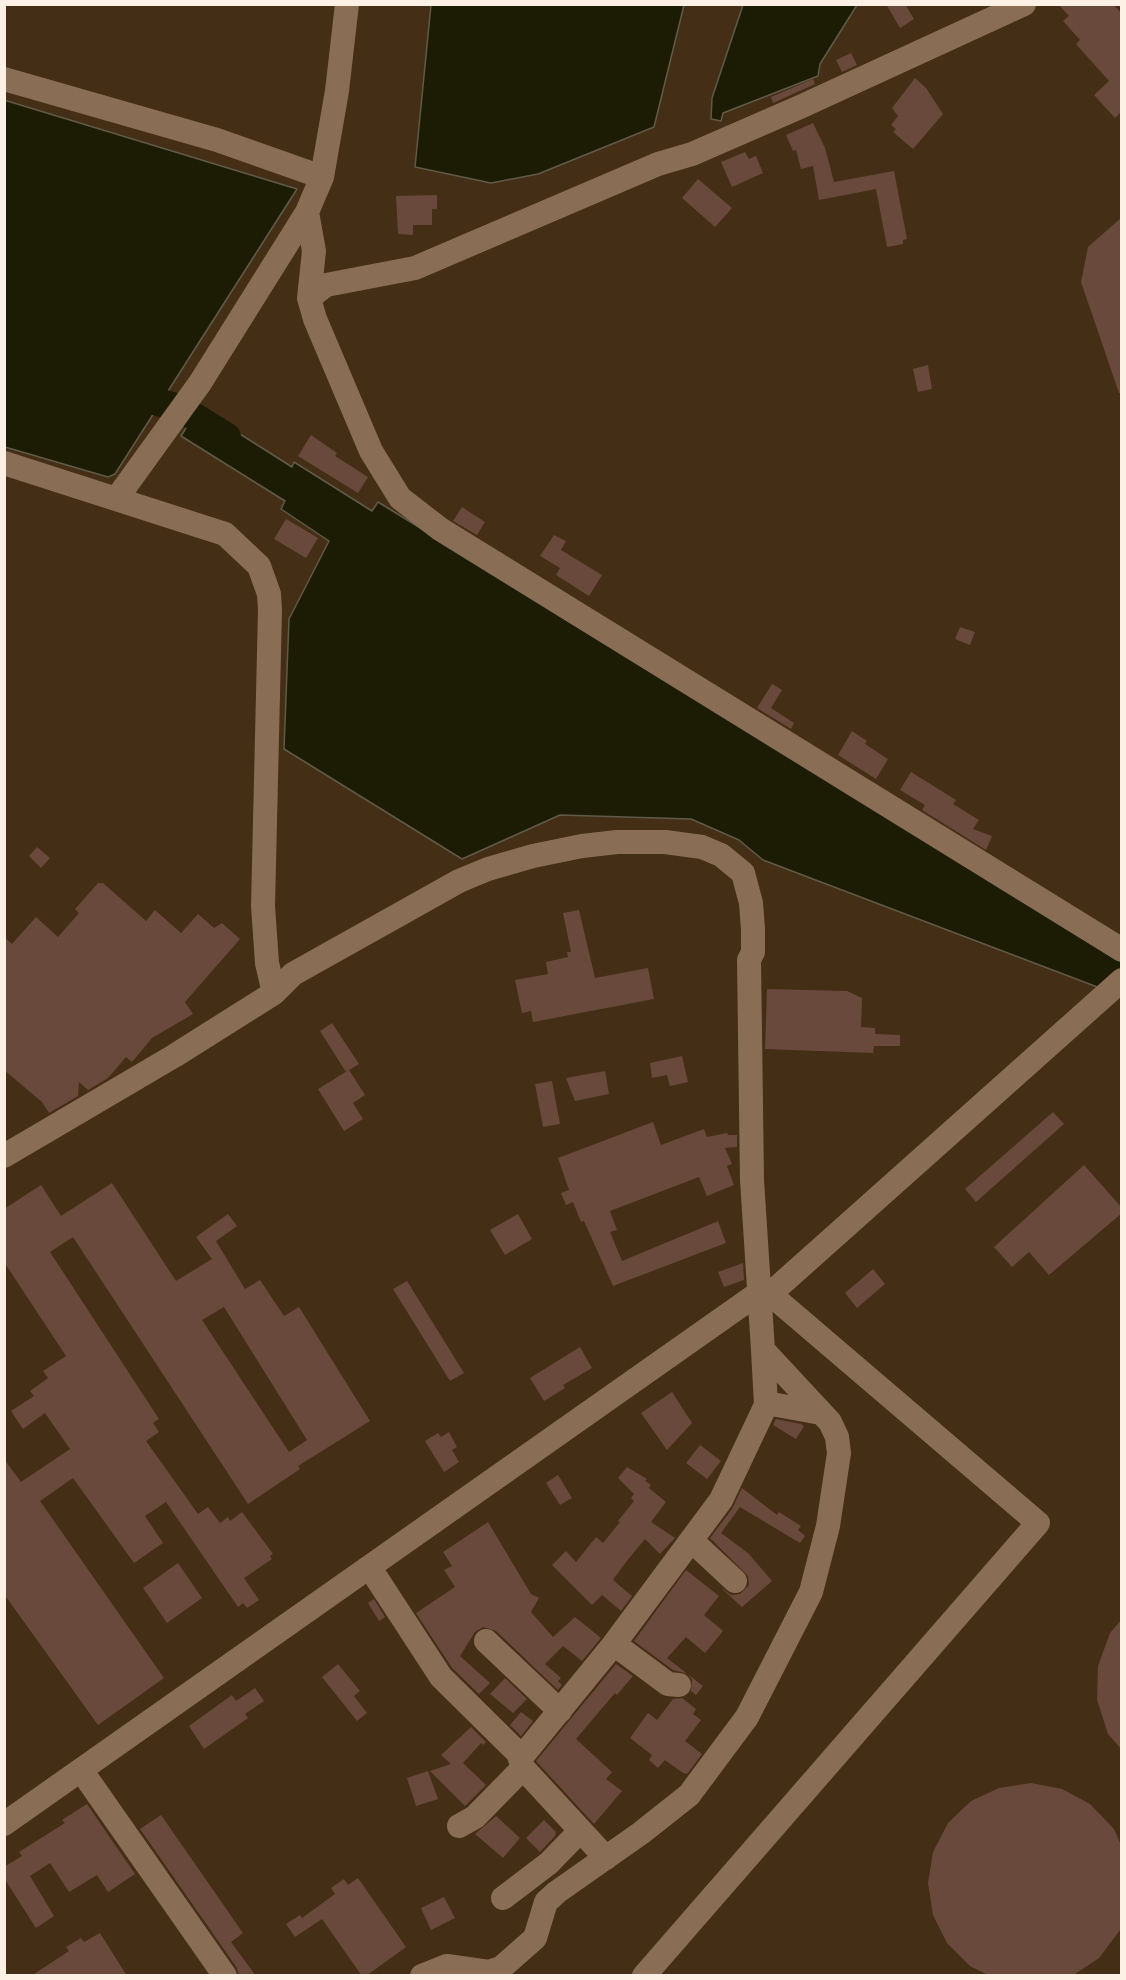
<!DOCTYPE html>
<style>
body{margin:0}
#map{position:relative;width:1126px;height:1980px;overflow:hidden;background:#452e16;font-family:Rubik,sans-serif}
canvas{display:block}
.frame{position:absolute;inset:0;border:6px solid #fdf1e6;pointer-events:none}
</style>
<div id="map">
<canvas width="1126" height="1980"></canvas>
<div class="frame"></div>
</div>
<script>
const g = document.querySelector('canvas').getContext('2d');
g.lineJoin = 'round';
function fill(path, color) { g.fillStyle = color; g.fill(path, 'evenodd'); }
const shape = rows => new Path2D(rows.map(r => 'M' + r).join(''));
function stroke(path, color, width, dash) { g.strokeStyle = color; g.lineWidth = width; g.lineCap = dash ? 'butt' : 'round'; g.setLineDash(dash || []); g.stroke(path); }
const water = shape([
 [431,5,684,5,654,127,538,174,491,183,415,167,431,5],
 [743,5,857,5,820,64,818,76,723,113,721,121,711,119,712,98,743,5],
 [4,100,297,189,115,474,108,477,5,447,4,100],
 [199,408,292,467,294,462,372,511,378,502,1083,936,1121,958,1121,996,763,860,739,840,691,819,560,815,462,859,284,749,289,619,329,541,281,509,285,501,181,436,199,408]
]);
fill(water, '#1c1b04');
stroke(water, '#605b48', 1.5);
stroke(shape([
 [124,392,182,409,227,437]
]), '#1c1b04', 28);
fill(shape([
 [886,4,905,4,914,19,900,28],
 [1058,4,1113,4,1122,14,1122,111,1115,118,1094,95,1109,81,1076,44,1080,40,1063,21,1069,16],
 [851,53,857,65,842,72,836,60],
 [915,78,926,88,943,114,913,149,893,132,896,129,891,125,898,116,892,108],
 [813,79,815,84,773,103,771,97],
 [813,123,825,148,834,182,894,171,907,239,903,240,903,244,887,247,876,189,819,200,813,166,801,169,796,150,793,151,786,135],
 [745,152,749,159,756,156,763,173,732,187,721,162],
 [698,179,732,208,715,227,682,198],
 [437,195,437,209,432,209,432,225,413,225,413,235,398,234,396,196],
 [1122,217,1122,393,1119,393,1081,282,1088,247],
 [928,365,932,389,918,392,913,369],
 [311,435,337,453,335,456,368,477,358,493,298,456],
 [462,507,485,522,477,535,453,521],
 [286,519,318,538,306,558,274,539],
 [554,535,566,541,561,550,602,575,589,596,556,575,560,568,540,556],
 [960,627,975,632,970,645,955,639],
 [772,684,782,690,771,708,794,723,791,729,757,708],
 [852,731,867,741,865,744,888,759,876,779,838,755],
 [911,772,956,800,953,804,979,820,973,829,992,836,986,850,922,810,925,805,900,790],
 [37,847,50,858,41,868,29,856],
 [98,883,103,883,146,921,155,910,181,933,198,914,214,928,222,923,240,939,185,1002,193,1014,152,1038,132,1062,126,1057,108,1078,88,1090,79,1082,78,1096,49,1113,42,1102,4,1070,4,937,12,944,36,917,58,937,79,913,75,909],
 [579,910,595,978,648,968,654,999,533,1022,531,1011,522,1013,515,980,548,974,546,962,568,957,567,952,571,952,563,913],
 [767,989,847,991,862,998,861,1027,875,1028,875,1034,900,1035,900,1046,874,1046,873,1053,765,1049],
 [332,1023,359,1064,346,1072,320,1031],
 [682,1056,688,1082,670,1086,667,1075,652,1078,650,1063],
 [349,1070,365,1095,353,1103,363,1119,344,1131,318,1089],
 [605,1071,609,1094,575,1101,566,1078],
 [552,1081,560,1124,543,1127,535,1084],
 [1053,1112,1064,1124,976,1202,965,1189],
 [653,1122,661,1145,704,1129,707,1137,727,1133,728,1135,737,1135,737,1147,725,1148,732,1164,727,1166,734,1185,707,1196,699,1177,610,1211,617,1230,610,1232,622,1261,718,1221,726,1243,613,1286,584,1221,581,1222,573,1202,566,1205,561,1193,569,1190,558,1158],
 [1084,1165,1122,1208,1122,1213,1049,1275,1029,1252,1012,1267,994,1247],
 [112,1183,176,1281,212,1259,196,1237,228,1214,237,1226,216,1241,245,1289,260,1280,284,1316,299,1307,370,1421,298,1466,300,1469,248,1504,73,1237,50,1252,159,1419,153,1423,159,1432,146,1441,198,1514,208,1507,220,1523,228,1517,230,1521,242,1512,273,1554,270,1556,272,1559,244,1578,259,1600,247,1608,243,1603,238,1607,166,1502,145,1516,163,1543,134,1563,73,1478,40,1501,164,1678,98,1725,4,1594,4,1459,21,1482,70,1449,45,1413,23,1429,11,1411,34,1396,30,1391,48,1378,43,1371,66,1356,4,1262,4,1209,41,1185,61,1216],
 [224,1307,307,1440,289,1452,202,1320],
 [518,1214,532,1239,505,1255,490,1230],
 [743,1263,744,1280,724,1287,718,1272],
 [873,1269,885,1284,857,1308,845,1293],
 [407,1281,464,1373,450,1381,393,1289],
 [580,1347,592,1368,563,1385,565,1388,544,1401,530,1378],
 [672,1392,692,1423,667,1450,641,1413],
 [776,1419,801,1424,804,1426,796,1439,773,1425],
 [449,1432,457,1447,452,1450,459,1462,444,1472,425,1441,438,1433,441,1437],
 [700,1445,721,1461,707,1479,686,1463],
 [627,1467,647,1479,645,1481,651,1485,649,1488,666,1502,651,1522,675,1538,660,1554,645,1539,626,1562,613,1580,632,1596,621,1611,602,1595,592,1605,552,1565,566,1551,576,1562,596,1537,603,1543,620,1522,618,1521,634,1501,631,1498,634,1494,618,1478],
 [558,1475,572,1498,560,1505,546,1483],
 [742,1488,777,1515,779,1512,801,1526,798,1530,805,1536,800,1543,740,1507,721,1533,748,1553,772,1581,742,1607,720,1587,731,1595,740,1594,749,1585,748,1576,710,1538,732,1509],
 [488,1522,531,1594,539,1598,531,1612,553,1637,575,1617,601,1638,582,1661,563,1646,545,1664,561,1678,558,1681,562,1685,558,1690,496,1631,483,1627,475,1632,460,1656,490,1683,479,1694,452,1668,416,1613,455,1587,444,1570,452,1566,443,1552],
 [178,1563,202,1598,167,1623,143,1588],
 [686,1570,719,1596,704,1615,723,1631,705,1653,686,1637,667,1658,703,1686,696,1695,691,1691,692,1680,688,1674,673,1670,634,1641],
 [374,1599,385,1617,379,1621,368,1603],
 [1122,1619,1122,1750,1108,1734,1097,1700,1098,1666,1110,1633],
 [338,1664,360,1691,354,1696,367,1713,357,1721,322,1677],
 [616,1664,633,1676,617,1695,615,1693,576,1739,612,1772,606,1779,622,1791,594,1824,536,1761],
 [505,1678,527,1699,513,1713,490,1694],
 [255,1688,264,1701,245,1714,248,1718,204,1749,189,1726,232,1695,236,1701],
 [682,1698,696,1709,693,1714,701,1720,685,1741,702,1754,687,1774,683,1773,665,1760,658,1768,649,1760,652,1755,630,1738,648,1713,657,1720,673,1699],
 [521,1712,533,1721,521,1736,510,1725],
 [471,1727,486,1742,483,1745,481,1743,463,1763,486,1785,465,1806,430,1771,451,1764,441,1755],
 [428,1771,438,1799,416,1806,407,1778],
 [1031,1783,1062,1789,1090,1804,1114,1829,1122,1847,1120,1930,1099,1958,1072,1976,990,1976,970,1966,947,1943,933,1915,928,1883,933,1852,948,1823,971,1801,999,1788],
 [87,1804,135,1874,108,1892,97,1875,69,1892,50,1863,30,1876,54,1916,36,1928,4,1878,4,1867,22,1856,19,1852,65,1823,62,1820],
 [161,1815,243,1933,231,1942,256,1976,239,1976,237,1968,140,1829],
 [496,1816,520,1838,503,1858,475,1834],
 [544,1820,556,1832,555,1836,540,1852,526,1838],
 [358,1878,406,1947,366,1976,362,1976,322,1919,295,1937,286,1924,300,1915,302,1918,335,1894,331,1888,344,1879,348,1885],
 [444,1897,455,1918,431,1930,421,1908],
 [100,1933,127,1976,31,1976,69,1951,66,1947,81,1938,84,1942]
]), '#69493b');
stroke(shape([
 [4,79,217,140,322,177],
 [307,212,314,251,309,298,315,319,371,451,400,498,440,529,1122,950],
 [309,298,326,285,415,268,658,164,692,154,800,107,1024,4],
 [4,463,225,534,259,566,269,594,270,610,263,906,267,963,274,993],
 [117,498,200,383,307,212,322,177,337,91,347,4],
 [4,1156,174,1056,274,993,293,974,459,881,488,869,533,856,582,846,617,842,665,842,702,847,721,855,743,873,751,903,753,929,753,952,749,960,752,1180,763,1350,830,1422,837,1437,839,1453,828,1526,811,1592,747,1717,689,1795,641,1833,557,1892,546,1902,535,1938,501,1968,489,1972,447,1966,422,1976],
 [770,1294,1122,980],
 [766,1403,821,1413],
 [692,1541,735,1581],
 [370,1568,441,1677,522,1757],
 [486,1641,560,1711],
 [614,1644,668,1684,679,1685],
 [81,1770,225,1976],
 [4,1824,760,1292],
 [459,1826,475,1817,523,1768],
 [606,1858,523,1768,520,1759,614,1644,721,1500,766,1405,763,1350],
 [503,1898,549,1863,580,1831],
 [644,1976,1038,1523,770,1294,760,1292]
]), '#896e55', 24);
</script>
